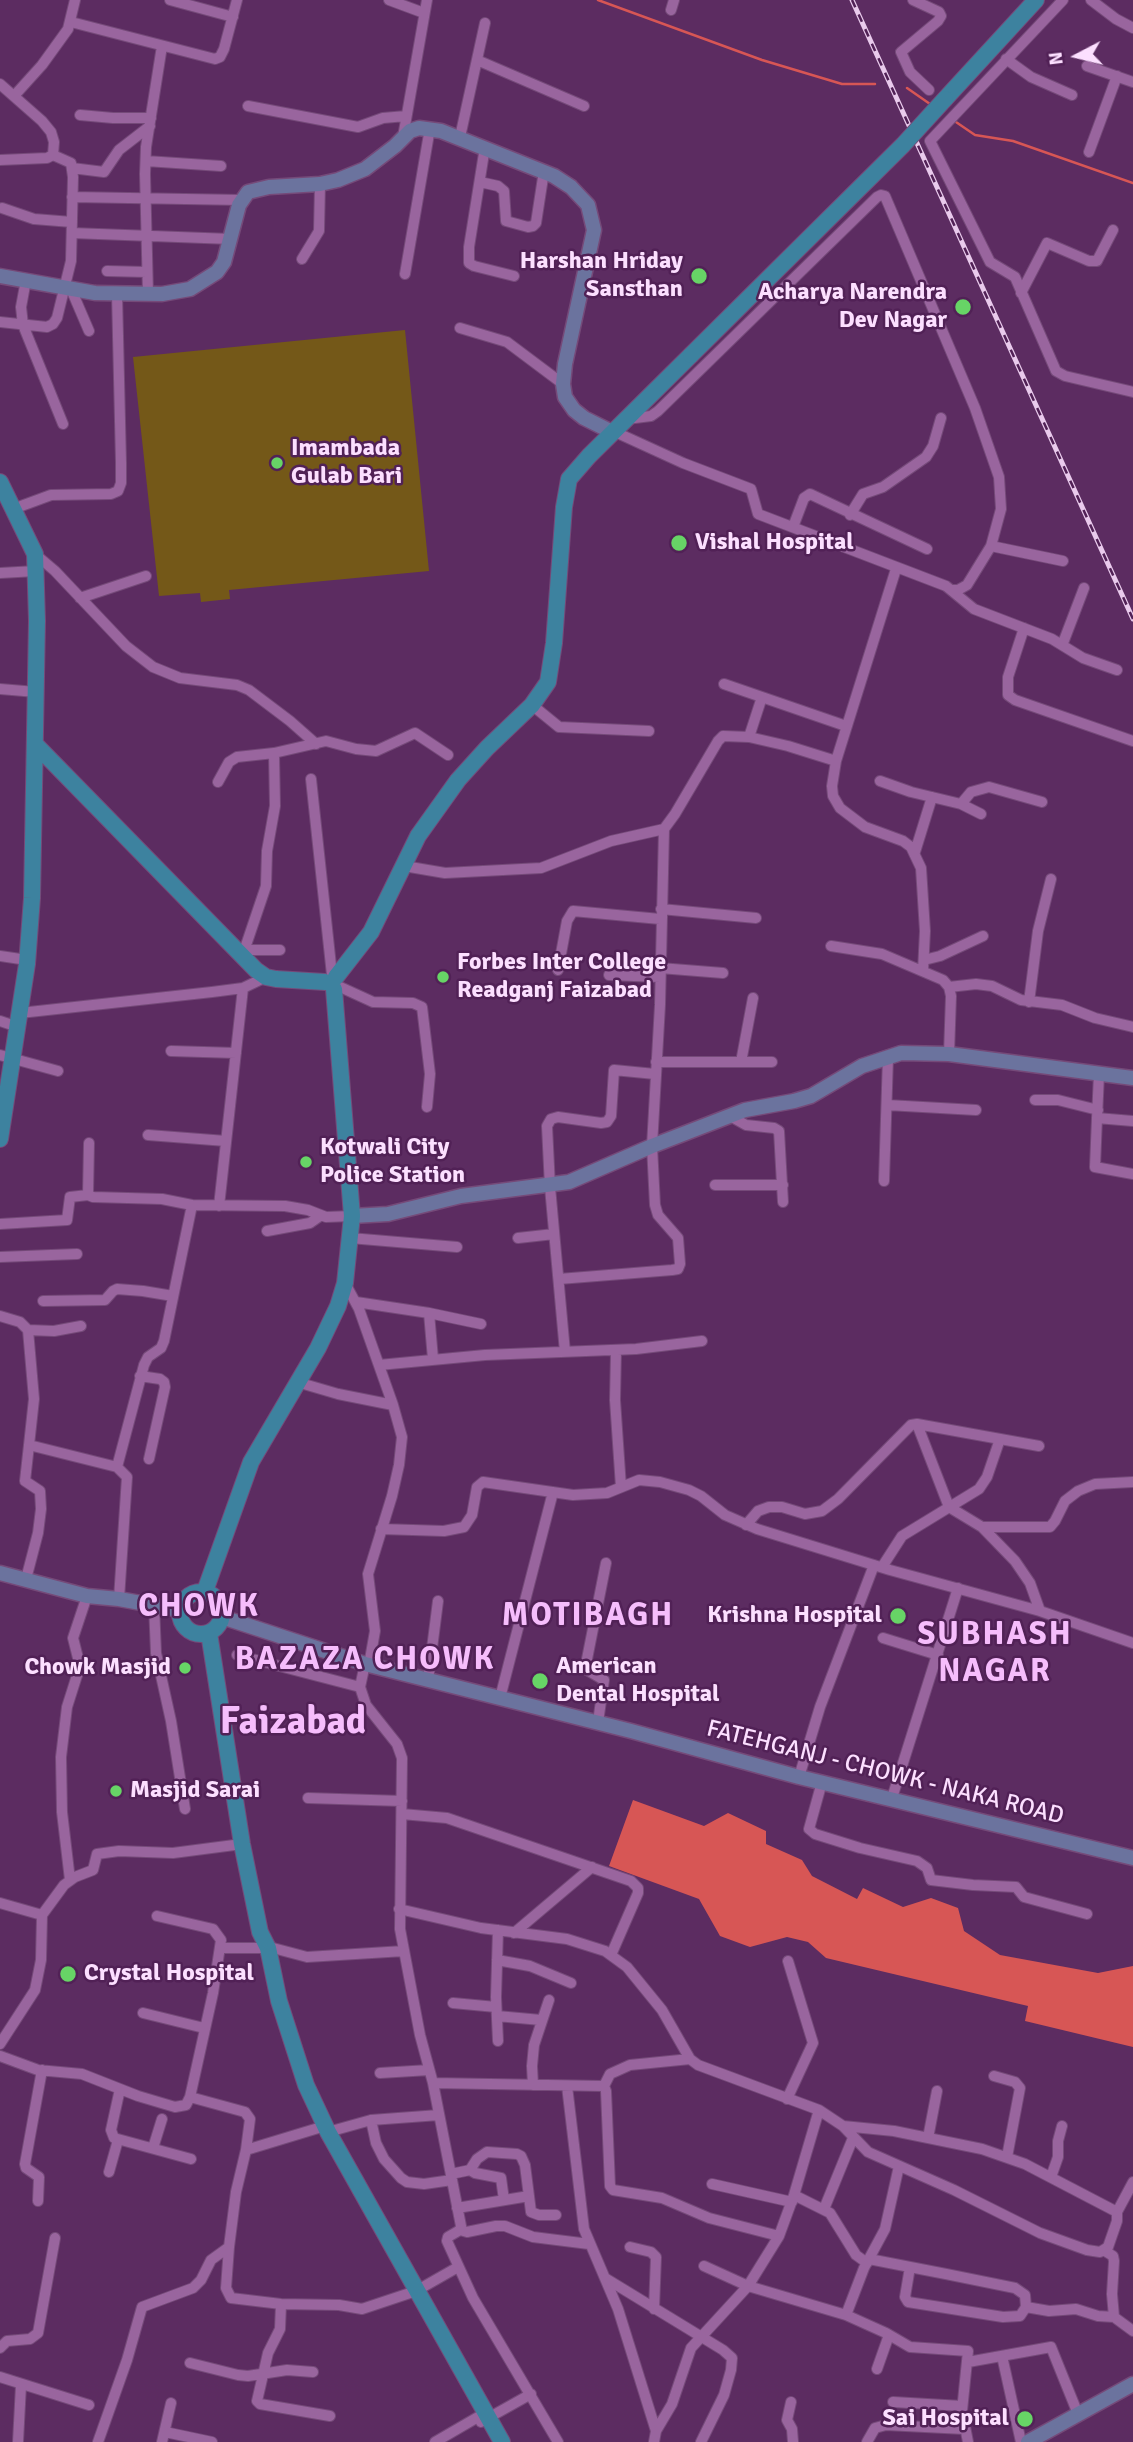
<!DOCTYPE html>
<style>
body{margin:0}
#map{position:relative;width:1133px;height:2442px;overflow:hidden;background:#5c2c61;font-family:Signika,sans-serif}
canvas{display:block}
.north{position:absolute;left:1042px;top:21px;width:70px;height:70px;-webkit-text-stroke:5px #512156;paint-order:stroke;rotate:263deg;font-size:19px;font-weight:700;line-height:28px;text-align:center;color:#fcdfff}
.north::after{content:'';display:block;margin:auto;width:24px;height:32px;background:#fcdfff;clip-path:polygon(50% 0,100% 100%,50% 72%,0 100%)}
</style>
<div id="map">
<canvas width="1133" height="2442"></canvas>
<div class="north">N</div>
</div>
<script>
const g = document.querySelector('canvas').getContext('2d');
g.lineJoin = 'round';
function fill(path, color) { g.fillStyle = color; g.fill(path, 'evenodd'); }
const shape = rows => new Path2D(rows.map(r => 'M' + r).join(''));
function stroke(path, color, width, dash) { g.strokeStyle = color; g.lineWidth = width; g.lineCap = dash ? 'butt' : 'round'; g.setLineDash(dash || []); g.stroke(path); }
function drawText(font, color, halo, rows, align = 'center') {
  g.font = font + ' Signika,sans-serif'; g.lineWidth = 5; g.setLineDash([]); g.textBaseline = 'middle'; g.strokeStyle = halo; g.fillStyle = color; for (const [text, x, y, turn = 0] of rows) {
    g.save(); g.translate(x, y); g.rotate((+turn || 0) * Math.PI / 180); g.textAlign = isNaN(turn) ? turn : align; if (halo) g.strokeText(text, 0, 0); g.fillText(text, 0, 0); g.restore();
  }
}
fill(shape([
 [405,330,429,571,229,590,230,599,201,602,200,593,159,596,133,357]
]), '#745818');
fill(shape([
 [633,1800,704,1826,728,1813,766,1831,766,1844,802,1860,812,1876,857,1899,863,1888,903,1907,931,1898,958,1908,964,1931,1000,1955,1098,1973,1133,1966,1133,2047,1025,2021,1028,2006,826,1958,808,1942,787,1937,750,1947,720,1936,699,1899,609,1866]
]), '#d75655');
stroke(shape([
 [598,0,762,60,842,84,875,84],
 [907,88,930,104],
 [953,120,975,135,1013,141,1133,183]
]), '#d75655', 2.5);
const street = shape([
 [170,0,233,17],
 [389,0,424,13],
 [913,0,939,12,941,16,938,21,901,52,910,72,929,90],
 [1063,0,930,141,990,262,1015,277,1056,371,1065,376,1133,392],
 [1091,0,1116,19,1133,28],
 [671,10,674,0],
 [71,22,215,59,220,57,224,49,237,0],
 [1006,59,1031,77,1072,95],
 [477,60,584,106],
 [1087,66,1133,82],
 [0,84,42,121,51,132,54,142,53,155,47,158,0,160],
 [14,96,42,65,68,29,75,0],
 [248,106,358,127,383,118,406,116],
 [80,115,113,118,151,118],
 [403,137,427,0],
 [460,137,485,23],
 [485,147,469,247,469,263,474,266,514,276],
 [1089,152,1117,76],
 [146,161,221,166],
 [72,168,104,172,119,150,150,126],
 [480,182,498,186,504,191,506,221,528,227,533,226,536,223,544,171],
 [72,197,242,200],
 [2,208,34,219,72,222],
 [72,233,231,239],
 [302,259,319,231,320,184],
 [107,271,147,272],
 [405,274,430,128],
 [26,280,21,307,23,325,63,424],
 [71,289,89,331],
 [1021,293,1047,243,1089,261,1097,261,1113,230],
 [148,294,145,174,146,147,162,46],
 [0,322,47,327,53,324,57,318,71,261,73,177,71,163,53,155],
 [460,328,507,342,563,384],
 [627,419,651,416,658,411,877,197,881,195,885,196,975,408,999,477,1001,509,991,546,967,585,958,590,952,590],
 [613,431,683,463,751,489,758,514,946,586,974,609,1052,639,1083,658,1117,670],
 [13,509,51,495,111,494,118,491,121,483,121,463,117,294],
 [850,515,863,494,883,487,926,457,933,446,941,418],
 [793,527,804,498,810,494,927,549],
 [991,546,1063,561],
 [35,554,55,571,126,646,153,667,180,678,237,685,249,690,290,721,316,744],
 [0,573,36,571],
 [80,598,146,576],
 [1024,628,1008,677,1008,695,1015,700,1133,741],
 [1063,643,1084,588],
 [724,684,846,726],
 [0,689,36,692],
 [532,705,559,727,649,731],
 [749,737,762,697],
 [836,761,896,569],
 [311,779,332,975],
 [880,781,911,792,961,804,981,814],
 [218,782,229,762,237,757,274,753,326,741,356,749,376,751,415,733,448,755],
 [961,804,971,792,989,787,1042,802],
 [915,852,932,797],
 [404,866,445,873,541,868,611,841,664,829,675,814,718,741,723,736,749,737,788,746,836,761,832,786,833,796,840,808,865,827,903,841,911,847,921,868,925,931,923,971],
 [661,909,756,918],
 [831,946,882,954,943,980,949,987,951,996,949,1054],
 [246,950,280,950],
 [0,956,27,960],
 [242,957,266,886,267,851,275,806,274,753],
 [924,960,940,956,983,936],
 [660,968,723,973],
 [558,970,567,921,573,911,660,919],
 [609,975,660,977],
 [338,986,373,1002,413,1003,422,1007,430,1074,427,1107],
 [949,987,976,984,992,986,1021,1000,1062,1005,1095,1018,1133,1027],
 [1029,1002,1038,931,1051,879],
 [20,1013,212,992,243,988,266,977],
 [0,1021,18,1027],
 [171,1051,236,1053],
 [0,1055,58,1071],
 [656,1062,772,1062],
 [741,1062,753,998],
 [1099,1074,1097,1118,1133,1121],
 [1035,1100,1058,1100,1098,1110],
 [887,1105,976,1110],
 [730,1116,746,1125,774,1128,779,1131,783,1202],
 [1097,1118,1095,1167,1133,1174],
 [148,1135,226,1141],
 [89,1143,88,1195,93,1197,162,1199,192,1205],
 [884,1181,888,1057],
 [715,1185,783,1185],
 [219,1206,243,988],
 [0,1224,67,1220,70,1197,88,1195],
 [267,1231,310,1223,320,1216],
 [350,1238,457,1247],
 [518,1238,554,1234],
 [0,1257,77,1254],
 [559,1279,672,1270,678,1269,680,1264,678,1238,658,1215,655,1205,652,1146,660,1005,664,829],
 [345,1283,359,1309,393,1405,402,1437,399,1465,392,1496,368,1574,375,1631,369,1665],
 [43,1301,105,1300,113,1291,117,1289,143,1291,173,1296],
 [356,1302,429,1313,481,1324],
 [429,1313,433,1359],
 [0,1316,20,1322,28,1330,34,1399,29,1445,117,1467,127,1477,119,1599],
 [28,1330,54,1331,81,1326],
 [616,1351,615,1400,621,1487],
 [565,1352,550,1187,547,1126,551,1119,558,1117,601,1123,607,1122,611,1116,614,1070,655,1074],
 [379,1365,485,1355,636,1349,702,1341],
 [140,1376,160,1379,164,1382,165,1387,149,1459],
 [297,1382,338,1394,393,1405],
 [917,1424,949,1507,982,1527,1015,1561,1030,1583,1040,1611],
 [117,1467,144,1365,148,1357,161,1348,164,1341,192,1205,285,1206,308,1210,326,1217,352,1216],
 [746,1525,758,1511,769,1507,782,1507,805,1514,822,1511,838,1499,911,1425,917,1424,1039,1446],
 [982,1527,1050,1527,1055,1521,1065,1501,1078,1491,1095,1484,1133,1482],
 [381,1529,444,1531,464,1527,472,1515,477,1487,483,1482,573,1495,607,1493,639,1480,660,1482,689,1490,701,1496,725,1515,757,1529,890,1570,1040,1611,1133,1643],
 [882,1567,902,1536,979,1489,987,1477,1000,1439],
 [26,1579,38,1533,41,1509,40,1491,25,1481,29,1445],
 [154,1605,156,1653,171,1721,185,1809],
 [883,1638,938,1655],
 [237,1655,360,1687],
 [365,1664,360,1687,366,1705,397,1744,402,1758,400,1929,420,2035,433,2083,461,2226,460,2230,448,2237,447,2241,473,2298,558,2442],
 [428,1680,438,1601],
 [500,1698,553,1492],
 [598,1722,604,1680,587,1670,587,1659,606,1563],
 [799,1777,820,1707,874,1565],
 [822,1782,809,1829,815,1834,860,1848,917,1861,927,1868,931,1880,973,1885,1016,1887,1024,1897,1087,1914],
 [308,1798,402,1801],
 [892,1798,958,1588],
 [402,1814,447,1818,631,1881,638,1888,638,1893,611,1955],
 [70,1880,62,1812,61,1757,67,1707,80,1666,73,1638,87,1596],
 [0,1903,42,1915],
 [399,1909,481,1928,567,1939,605,1951,627,1967,662,2010,690,2059,698,2065,819,2110,843,2126,868,2152,954,2190,1040,2233,1087,2250,1100,2252,1108,2247,1117,2221,1117,2212,1025,2164,982,2149,894,2131,843,2126],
 [498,1930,496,1997,498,2041],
 [514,1933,592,1867],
 [221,1948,273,1948,307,1957,404,1951],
 [497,1960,530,1966,571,1983],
 [453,2003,496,2007],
 [143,2013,204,2028],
 [497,2016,541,2020],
 [0,2044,35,1990,41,1960,42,1915,64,1885,75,1877,93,1870,97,1854,119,1851,173,1853,242,1844],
 [0,2056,38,2070,82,2074,138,2096,175,2107,186,2105,190,2097,213,1993,221,1940,213,1929,157,1916],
 [380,2073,429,2070],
 [994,2076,1015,2082,1020,2088,1007,2157],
 [433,2083,604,2086,606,2091,610,2186,613,2190,662,2198,709,2218,779,2236],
 [533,2085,532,2066,534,2045,549,2000],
 [567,2086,584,2229,618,2309,656,2431],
 [604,2086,610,2074,630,2065,690,2059],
 [120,2089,111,2130,114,2138,191,2159],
 [190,2097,245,2112,250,2119,246,2150,236,2192,229,2247,226,2288,231,2298,281,2304,339,2305,362,2309,416,2291,458,2267],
 [787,2099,813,2043,788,1961],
 [371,2120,376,2143,384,2159,401,2178,407,2182,424,2184,452,2180],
 [328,2132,371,2120,439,2115],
 [928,2138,937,2091],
 [153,2148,162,2119],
 [246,2150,325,2126],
 [470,2170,475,2173,501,2178,504,2200],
 [109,2172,118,2140],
 [451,2174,470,2170,477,2159,487,2152,517,2154,521,2156,525,2165,531,2212,539,2215,556,2215],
 [1051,2177,1058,2157,1058,2141,1062,2126],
 [712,2184,792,2202],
 [794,2195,830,2213,856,2255,867,2263],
 [38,2201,39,2177,26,2168,25,2164,42,2070],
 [457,2208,529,2196],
 [824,2209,853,2138],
 [1117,2212,1133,2182],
 [460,2230,467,2232,496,2226,505,2226,533,2237,589,2244],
 [630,2247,651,2252,656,2257,654,2309],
 [1105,2251,1113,2256,1114,2261,1112,2294,1114,2317,1133,2331],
 [869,2259,910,2267,946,2274,1015,2288,1025,2295,1026,2307,1020,2316,1003,2317,908,2302,905,2297,910,2267],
 [704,2266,748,2286,846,2315,886,2333,910,2347,968,2351,962,2411,968,2442],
 [605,2278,723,2350,732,2358,731,2370,724,2395,701,2442],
 [281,2304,280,2329,268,2353,257,2401,260,2404,330,2416],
 [1026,2307,1049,2311,1076,2309,1098,2316,1114,2317],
 [846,2315,864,2268,885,2229,899,2166],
 [0,2348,7,2341,30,2339,38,2333,55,2238],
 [1002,2356,1021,2442],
 [968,2362,1051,2347,1078,2414],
 [190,2363,238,2375,248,2376,287,2370,313,2372],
 [877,2369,889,2335],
 [0,2377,89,2405],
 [791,2402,787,2420,792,2429,793,2442],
 [893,2402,962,2406],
 [481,2422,531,2394],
 [165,2432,212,2442],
 [18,2442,21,2385],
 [98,2442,127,2360,142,2307,193,2288,201,2280,211,2260,229,2247],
 [162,2442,171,2403],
 [435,2442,478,2417],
 [654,2442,656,2431,672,2404,691,2348,748,2286,779,2236,794,2195,819,2110],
 [867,2442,875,2428,886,2425,964,2429]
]);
const secondary = shape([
 [0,276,95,293,162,294,190,289,217,272,224,262,239,205,248,192,269,187,320,184,338,180,365,169,395,146,410,131,419,128,441,131,554,176,571,187,588,205,594,230,565,364,563,384,565,397,574,410,584,418,612,432],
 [352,1216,388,1214,461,1196,569,1182,652,1146,745,1110,794,1101,811,1096,862,1066,901,1053,949,1054,1133,1078],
 [0,1573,87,1596,119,1599,179,1610],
 [222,1617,365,1664,631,1731,799,1777,1133,1858],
 [1028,2442,1133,2384]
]);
const primary = shape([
 [945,99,1036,0],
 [0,482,35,554,37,621,32,898,27,964,0,1139],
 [36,745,256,970,266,977,276,979,325,982],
 [336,977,371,932,418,836,458,780,487,748,532,705,548,682,554,643,564,507,569,479,589,456,691,355],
 [205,1591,251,1462,318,1348,338,1306,345,1283,352,1216,334,989],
 '180 1613a21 21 0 1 1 42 0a21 21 0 1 1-42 0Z',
 [209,1633,242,1844,260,1932,268,1948,279,2001,306,2085,328,2132,502,2442]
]);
stroke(street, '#754a79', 12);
stroke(secondary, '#754a79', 17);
stroke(primary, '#754a79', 18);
stroke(street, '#99659e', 10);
stroke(secondary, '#6b739e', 14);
stroke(primary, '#3d829f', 16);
const rail = shape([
 [852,0,1133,619]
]);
stroke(rail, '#e9caec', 5);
stroke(rail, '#512156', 2.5, [8]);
const primaryBridge = shape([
 [691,355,903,145,945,99]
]);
stroke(primaryBridge, '#754a79', 18, []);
stroke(primaryBridge, '#3d829f', 16);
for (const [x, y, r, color] of [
 [699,276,9,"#67d466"],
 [963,307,9,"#67d466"],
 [277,463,7,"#67d466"],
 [679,543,9,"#67d466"],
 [443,977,7,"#67d466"],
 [306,1162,7,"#67d466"],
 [898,1616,9,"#67d466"],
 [185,1668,7,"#67d466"],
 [540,1681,9,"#67d466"],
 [116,1791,7,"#67d466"],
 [68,1974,9,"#67d466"],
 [1025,2419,9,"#67d466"]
]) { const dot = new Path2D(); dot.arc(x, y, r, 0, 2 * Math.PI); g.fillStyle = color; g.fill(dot); stroke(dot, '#512156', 2.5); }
drawText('bold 24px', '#fcdfff', '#512156', [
 ["Harshan Hriday",683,262,"right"],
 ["Sansthan",683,290,"right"],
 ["Acharya Narendra",947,293,"right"],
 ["Dev Nagar",947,321,"right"],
 ["Imambada",291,449],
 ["Gulab Bari",291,477],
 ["Vishal Hospital",695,543],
 ["Forbes Inter College",457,963],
 ["Readganj Faizabad",457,991],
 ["Kotwali City",320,1148],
 ["Police Station",320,1176],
 ["Krishna Hospital",882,1616,"right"],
 ["American",556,1667],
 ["Dental Hospital",556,1695],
 ["Chowk Masjid",171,1668,"right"],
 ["Masjid Sarai",130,1791],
 ["Crystal Hospital",84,1974],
 ["Sai Hospital",1009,2419,"right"]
], 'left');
drawText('24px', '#fcdfff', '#512156', [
 ["FATEHGANJ - CHOWK - NAKA ROAD",885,1773,14]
]);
g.letterSpacing = '2px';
drawText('bold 32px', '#f6bdfc', '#512156', [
 ["CHOWK",199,1608],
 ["MOTIBAGH",588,1617],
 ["SUBHASH",995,1636],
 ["NAGAR",995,1673],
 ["BAZAZA CHOWK",365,1661]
]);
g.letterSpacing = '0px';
drawText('bold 38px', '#f6bdfc', '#512156', [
 ["Faizabad",293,1723]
]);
</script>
